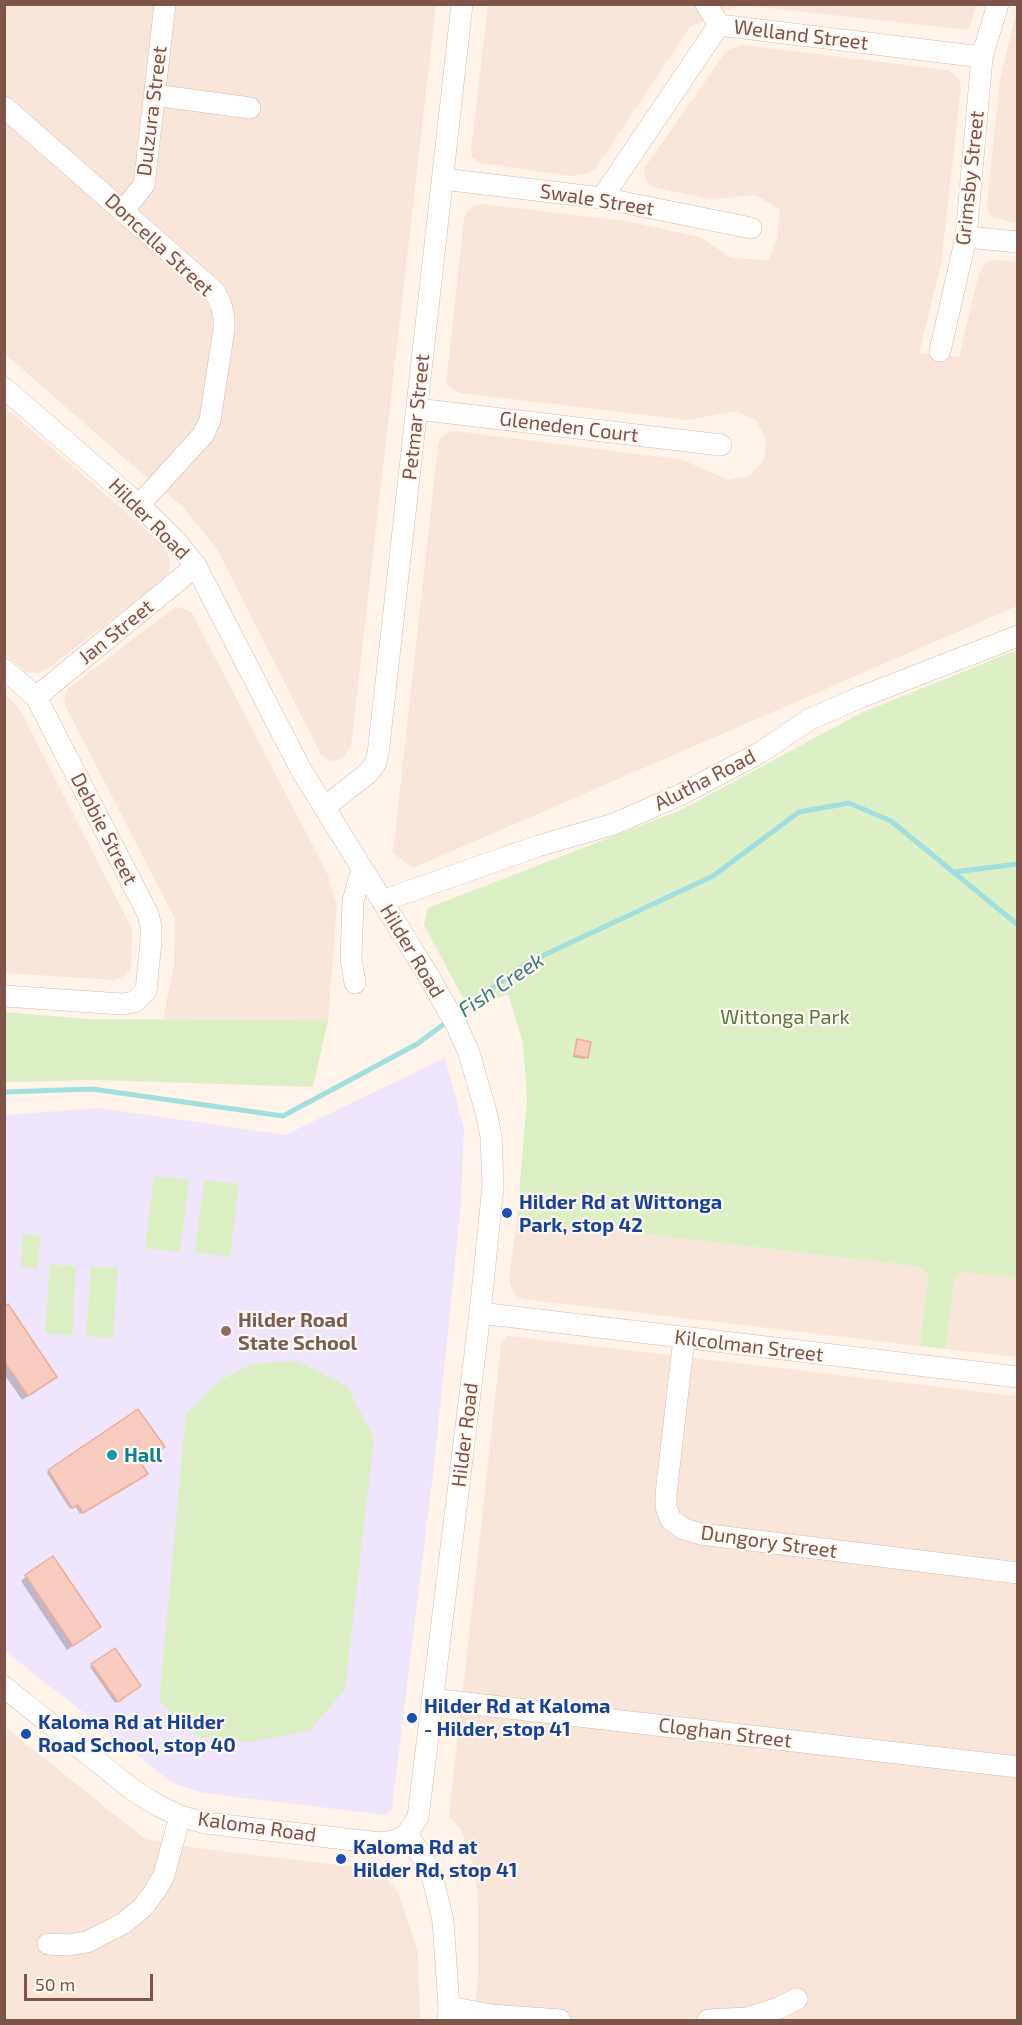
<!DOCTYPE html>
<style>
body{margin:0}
#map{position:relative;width:1022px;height:2025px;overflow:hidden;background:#fff3ea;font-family:"Exo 2",sans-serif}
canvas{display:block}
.frame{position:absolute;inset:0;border:6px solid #7e5349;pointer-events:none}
.scale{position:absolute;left:24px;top:1974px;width:129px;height:27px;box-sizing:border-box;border:3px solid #7e5349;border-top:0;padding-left:8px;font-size:18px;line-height:21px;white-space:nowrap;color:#7e5349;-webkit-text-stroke:4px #fff8f2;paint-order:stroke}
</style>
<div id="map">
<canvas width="1022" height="2025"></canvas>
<div class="frame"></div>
<div class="scale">50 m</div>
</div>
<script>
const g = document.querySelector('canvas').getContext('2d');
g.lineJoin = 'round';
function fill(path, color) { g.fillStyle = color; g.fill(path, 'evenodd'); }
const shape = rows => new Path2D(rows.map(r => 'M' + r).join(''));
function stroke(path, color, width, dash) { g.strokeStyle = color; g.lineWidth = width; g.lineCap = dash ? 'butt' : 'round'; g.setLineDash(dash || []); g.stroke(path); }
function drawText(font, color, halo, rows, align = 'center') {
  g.font = font + ' "Exo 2",sans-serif'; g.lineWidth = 4.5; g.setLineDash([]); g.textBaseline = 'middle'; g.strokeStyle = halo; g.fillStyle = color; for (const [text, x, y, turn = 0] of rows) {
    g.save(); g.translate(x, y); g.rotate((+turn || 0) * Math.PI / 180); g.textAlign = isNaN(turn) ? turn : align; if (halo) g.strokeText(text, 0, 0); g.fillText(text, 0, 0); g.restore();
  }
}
fill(shape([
 [5,5,436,5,351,746,342,759,330,761,321,755,217,549,184,508,131,464,5,354],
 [488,5,740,5,690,27,596,168,589,173,571,176,480,163,472,157,471,150],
 [741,5,976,4,976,5,970,26,967,30],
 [1017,9,1017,223,993,218,988,212,987,204,1000,80],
 [743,45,947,70,955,74,959,80,961,88,941,264,919,353,959,357,979,273,983,266,990,261,998,260,1017,262,1017,606,413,868,393,853,438,445,441,437,448,433,456,431,683,460,728,480,749,476,764,460,766,439,756,420,736,411,688,420,460,393,453,390,447,384,447,376,464,218,467,211,473,206,482,204,625,221,700,237,731,258,769,260,777,238,780,210,756,195,711,199,652,187,647,183,644,176,645,167,725,53,730,49],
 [4,406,161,543,167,550,170,563,169,572,163,580,49,668,39,673,26,672,5,654],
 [175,607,183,608,192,613,328,875,337,905,328,1020,163,1019,174,965,175,919,65,705,64,697,68,689],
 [5,694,19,708,132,929,131,969,124,976,115,980,5,973],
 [517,1219,922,1267,928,1276,920,1346,523,1299,516,1296,512,1290,509,1279],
 [960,1271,1017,1278,1017,1357,946,1349,954,1280],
 [507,1336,1017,1396,1017,2020,473,2020,478,1977,478,1901,475,1869,461,1830,449,1816,501,1345],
 [4,1726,145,1839,203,1849,366,1868,386,1878,398,1892,418,1952,420,2020,5,2020]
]), '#f9e6da');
fill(shape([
 [445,1058,464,1129,461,1205,435,1457,392,1809,386,1815,203,1793,173,1783,5,1651,4,1115,100,1108,285,1135]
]), '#f0e6fc');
fill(shape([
 [1017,650,1017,1278,960,1272,954,1280,946,1349,920,1346,928,1276,922,1267,517,1219,527,1098,523,1043,508,994,469,1009,424,925,428,908,681,810,861,713],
 [4,1012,86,1019,328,1020,313,1087,98,1080,5,1082],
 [154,1176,189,1180,180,1252,145,1248],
 [204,1180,239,1184,230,1257,195,1252],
 [23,1234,41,1236,37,1269,21,1267],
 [50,1264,76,1266,72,1335,45,1333],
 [91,1267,118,1268,113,1338,86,1336],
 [297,1361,347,1386,374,1438,345,1689,310,1731,249,1742,198,1737,159,1701,186,1414,216,1383,251,1364]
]), '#ddefc5');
fill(shape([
 [577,1041,586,1057,584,1059,573,1057],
 [4,1308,55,1377,22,1400,4,1374],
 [140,1463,144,1476,80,1514,75,1506,70,1509,47,1473,49,1471],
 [26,1576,100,1627,67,1650,21,1581],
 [92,1665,137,1688,115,1703,90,1667]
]), '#0003');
stroke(shape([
 [954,872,1018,864],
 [455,1015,527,963,713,876,799,812,849,803,891,821,1018,925],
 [4,1092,92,1089,283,1116,417,1044,448,1021]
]), '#a0dfde', 5);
const building = shape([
 [577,1039,591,1042,588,1058,574,1055,577,1039],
 [8,1304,57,1377,28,1396,4,1361,4,1307,8,1304],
 [138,1409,165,1447,141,1463,148,1474,83,1513,78,1505,72,1508,48,1470,138,1409],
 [53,1556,101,1627,73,1646,25,1575,53,1556],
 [115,1648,141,1686,118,1702,91,1664,115,1648]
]);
fill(building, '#f7cbbe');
stroke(building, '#ecad9c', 1.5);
const minor = shape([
 [706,4,719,25],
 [154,95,250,108],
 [4,107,215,292,221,305,224,317,224,329,210,420,203,435,139,505],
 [443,179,602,198,751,228],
 [602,198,719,25,982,57],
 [123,211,144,185,165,4],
 [966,237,1018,242],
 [940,351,966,237,982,57,998,4],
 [4,388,139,505,174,539,196,566,300,768,428,975,457,1026,469,1053,486,1112,491,1136,493,1186,480,1313,418,1817,407,1834,395,1841,380,1843,205,1823,180,1816,159,1806,133,1790,4,1687],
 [417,409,721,445],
 [4,669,36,697,148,914,151,927,151,941,146,991,134,1002,122,1004,4,996],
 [36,697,196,566],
 [325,807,368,773,375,764,378,754,462,4],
 [382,901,538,846,614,824,682,794,761,752,810,719,861,697,1018,636],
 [355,983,351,959,353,901,362,869],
 [480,1313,1018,1377],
 [684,1338,666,1494,666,1507,671,1520,684,1529,701,1534,1018,1573],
 [432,1699,1018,1767],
 [407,1834,425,1861,433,1879,443,1921,449,2007,448,2020],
 [48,1944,68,1945,87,1942,124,1923,143,1907,155,1891,164,1875,180,1816],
 [449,2007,491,2015,560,2020],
 [708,2020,747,2018,779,2008,797,1999]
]);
stroke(minor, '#d5bab0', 22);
stroke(minor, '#fff', 21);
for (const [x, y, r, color] of [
 [507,1213,6,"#1a4fb4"],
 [226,1331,6,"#8d6e63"],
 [112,1455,6,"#0f9aa8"],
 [412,1718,6,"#1a4fb4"],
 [26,1734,6,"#1a4fb4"],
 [341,1859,6,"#1a4fb4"]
]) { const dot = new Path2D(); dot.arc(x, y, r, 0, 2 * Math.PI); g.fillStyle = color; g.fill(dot); stroke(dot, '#fff8f2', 2); }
drawText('20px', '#7e5349', '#fff8f2', [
 ["Welland Street",801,35,7],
 ["Dulzura Street",152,111,-83],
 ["Grimsby Street",970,178,-84],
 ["Swale Street",597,200,9],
 ["Doncella Street",159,245,43],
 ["Petmar Street",416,417,-84],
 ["Gleneden Court",569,427,7],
 ["Hilder Road",149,519,45],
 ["Jan Street",116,632,-39],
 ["Alutha Road",705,780,-27],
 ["Debbie Street",104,829,63],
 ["Hilder Road",412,951,59],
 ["Kilcolman Street",749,1346,7],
 ["Hilder Road",465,1435,-83],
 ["Dungory Street",769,1542,8],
 ["Cloghan Street",725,1733,7],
 ["Kaloma Road",257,1827,8]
]);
drawText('20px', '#57783a', '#fff8f2', [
 ["Wittonga Park",785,1017]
]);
drawText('bold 20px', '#164399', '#fff8f2', [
 ["Hilder Rd at Wittonga",519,1202],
 ["Park, stop 42",519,1225],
 ["Hilder Rd at Kaloma",424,1706],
 ["- Hilder, stop 41",424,1729],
 ["Kaloma Rd at Hilder",38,1722],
 ["Road School, stop 40",38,1745],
 ["Kaloma Rd at",353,1847],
 ["Hilder Rd, stop 41",353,1870]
], 'left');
drawText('bold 20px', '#785e54', '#fff8f2', [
 ["Hilder Road",238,1320],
 ["State School",238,1343]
], 'left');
drawText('bold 20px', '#0d838f', '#fff8f2', [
 ["Hall",124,1455]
], 'left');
drawText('italic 21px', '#377c7c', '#fff8f2', [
 ["Fish Creek",501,985,-34]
]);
</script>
